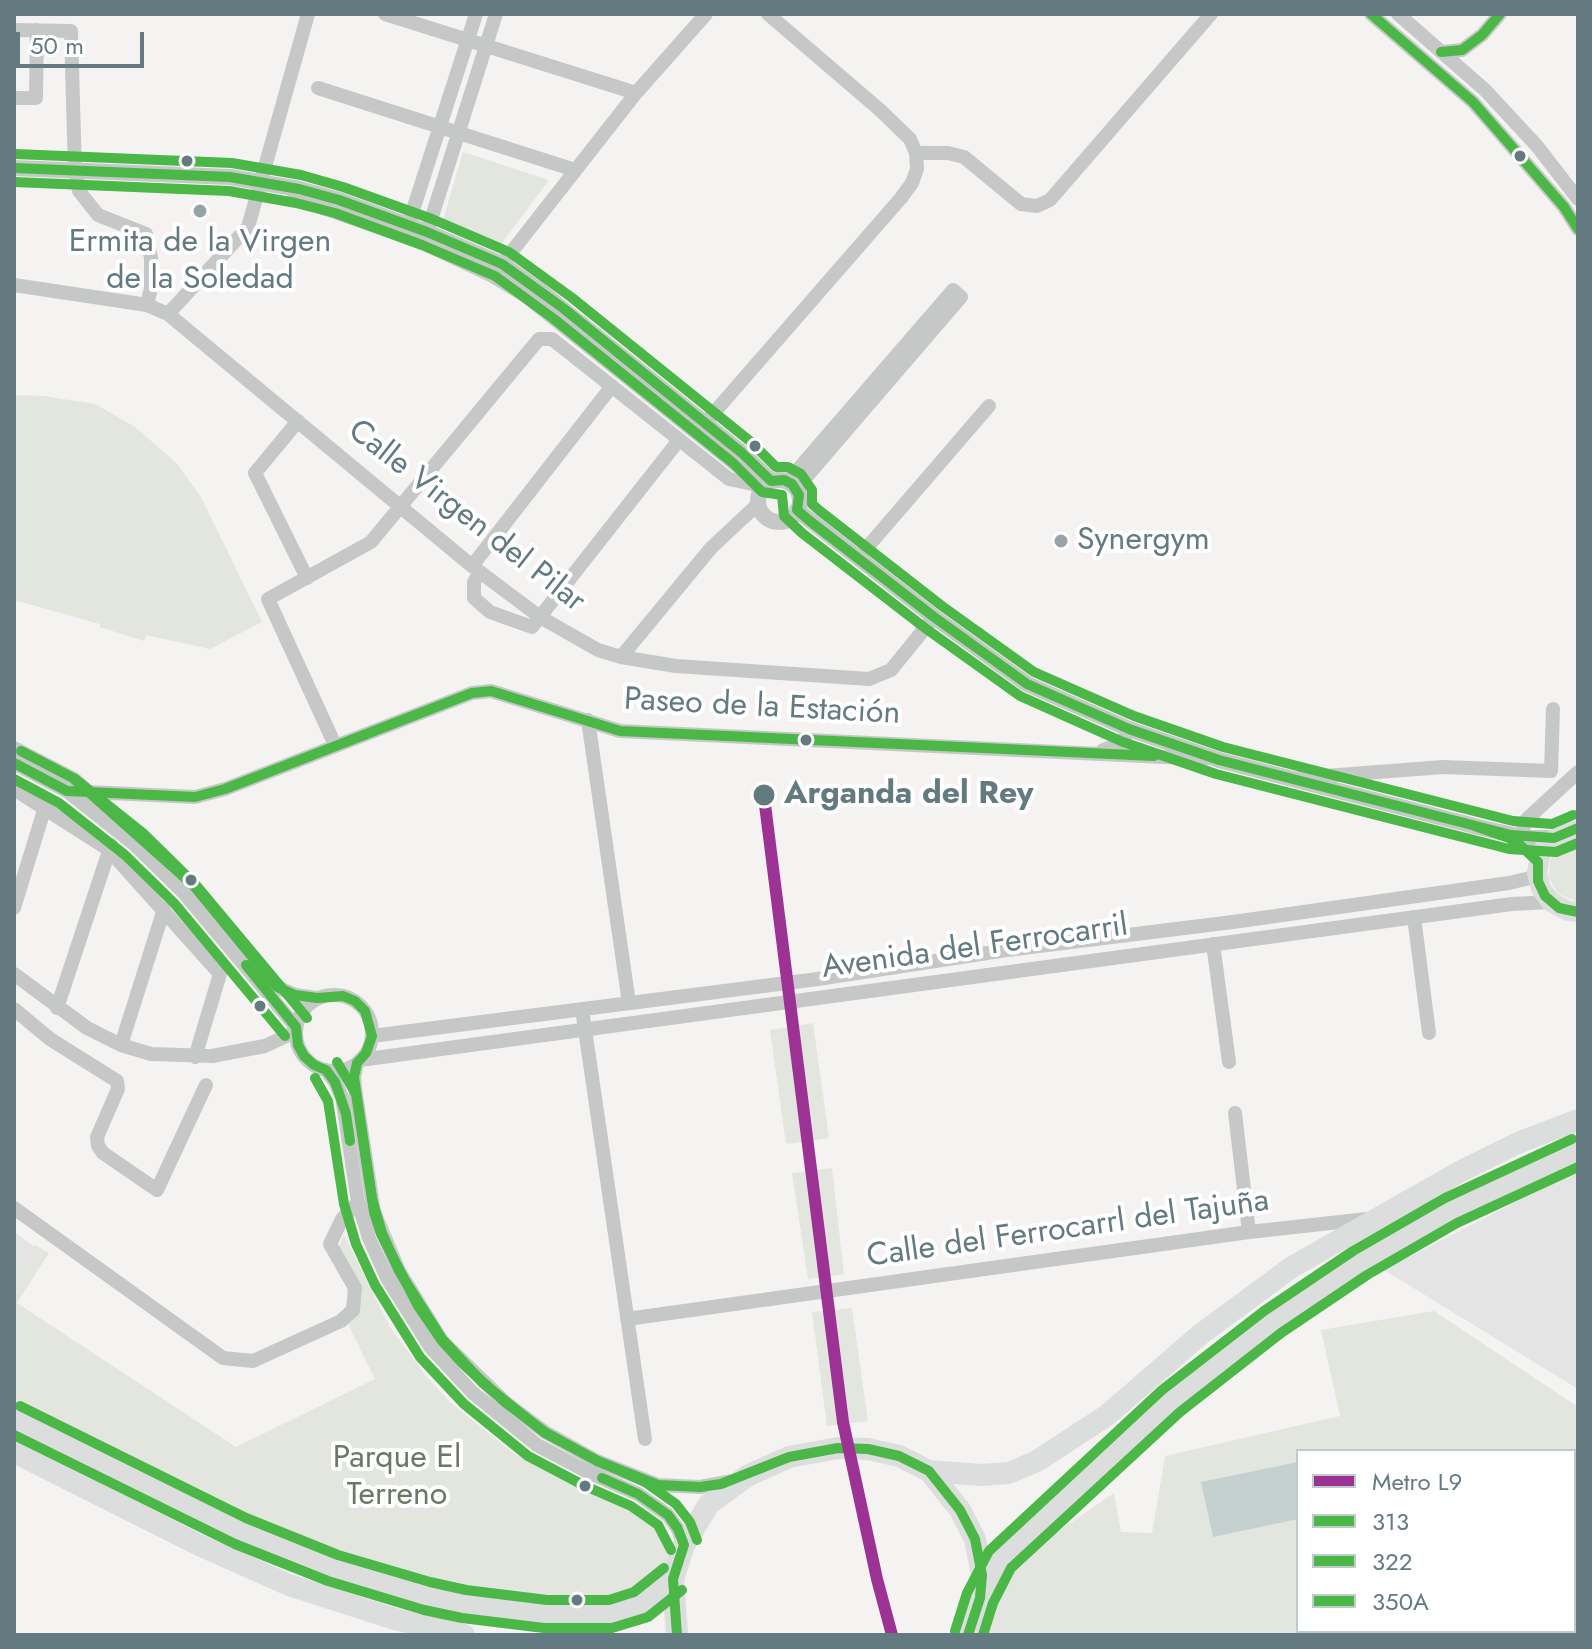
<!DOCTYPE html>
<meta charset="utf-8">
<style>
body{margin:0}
#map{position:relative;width:1592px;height:1649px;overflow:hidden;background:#f4f3f2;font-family:Jost,sans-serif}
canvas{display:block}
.frame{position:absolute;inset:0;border:16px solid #647a81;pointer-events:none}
.legend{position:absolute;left:1296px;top:1449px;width:280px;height:184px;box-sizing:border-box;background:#fff;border:2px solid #c1cacd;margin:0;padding:10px 14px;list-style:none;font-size:24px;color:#647a81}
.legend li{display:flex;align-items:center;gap:16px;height:40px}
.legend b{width:40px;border:2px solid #c1cacd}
.scale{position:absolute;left:16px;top:32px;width:128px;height:36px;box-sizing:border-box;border:4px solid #647a81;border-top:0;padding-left:10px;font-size:24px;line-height:28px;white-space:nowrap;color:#647a81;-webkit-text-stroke:6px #fff;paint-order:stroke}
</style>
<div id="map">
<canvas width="1592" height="1649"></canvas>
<div class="frame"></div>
<ul class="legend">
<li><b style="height:10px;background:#9c3293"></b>Metro L9</li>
<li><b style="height:10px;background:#4ab747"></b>313</li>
<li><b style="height:10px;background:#4ab747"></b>322</li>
<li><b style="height:10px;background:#4ab747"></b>350A</li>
</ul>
<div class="scale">50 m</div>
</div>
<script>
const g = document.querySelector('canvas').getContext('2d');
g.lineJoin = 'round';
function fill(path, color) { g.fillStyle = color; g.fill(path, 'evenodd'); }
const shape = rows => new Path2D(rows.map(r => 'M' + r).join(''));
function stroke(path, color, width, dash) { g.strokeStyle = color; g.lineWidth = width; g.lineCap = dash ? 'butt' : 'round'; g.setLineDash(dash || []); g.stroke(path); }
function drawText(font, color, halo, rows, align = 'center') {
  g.font = font + ' Jost,sans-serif'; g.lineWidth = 8; g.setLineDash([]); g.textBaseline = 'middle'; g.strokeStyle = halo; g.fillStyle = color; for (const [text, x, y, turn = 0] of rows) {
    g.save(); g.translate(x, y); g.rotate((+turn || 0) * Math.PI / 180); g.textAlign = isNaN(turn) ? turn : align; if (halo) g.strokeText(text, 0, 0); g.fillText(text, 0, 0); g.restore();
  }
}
fill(shape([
 [1578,1170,1578,1389,1384,1270],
 [14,1232,35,1247,14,1278]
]), '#e4e4e4');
fill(shape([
 [463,152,549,180,496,251,441,227],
 [14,395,44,396,95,404,135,427,164,452,178,465,201,497,262,622,210,649,146,635,144,641,100,627,100,624,14,600],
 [1571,842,1578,842,1578,901,1576,901,1558,894,1549,878,1550,860,1555,852],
 [813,1023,829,1138,786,1144,770,1030],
 [832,1168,844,1274,808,1279,792,1173],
 [344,1235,390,1327,427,1377,450,1402,514,1454,593,1491,644,1507,662,1520,671,1539,671,1549,669,1560,655,1580,635,1593,614,1600,517,1599,446,1591,344,1565,346,1556,265,1524,14,1402,14,1276,35,1245,49,1253,17,1303,236,1447,375,1379,347,1322,359,1310,362,1296,339,1247],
 [852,1308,868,1421,827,1426,812,1312],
 [1434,1311,1578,1407,1578,1635,985,1635,1005,1576,1035,1547,1114,1493,1121,1532,1152,1533,1165,1456,1340,1416,1321,1330],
 [1298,1451,1574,1451,1574,1631,1298,1631]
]), '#e3e5df');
fill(shape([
 [1298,1462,1298,1519,1213,1537,1201,1482]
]), '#c5d1d1');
stroke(shape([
 [385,14,636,93],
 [1371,14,1473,102,1564,207,1578,229],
 [1398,14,1485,90,1537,146,1578,199],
 [14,30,71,31,75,171,79,191,98,215,146,234,151,258,151,288,147,305],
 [1441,52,1462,50,1482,35,1500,14],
 [318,88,575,170],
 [14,98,36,98,37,30],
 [916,153,948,153,964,157,1021,204,1037,206,1050,200,1211,14],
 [405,235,476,14],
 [424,242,496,14],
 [502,264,636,93,706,14],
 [14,285,147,305,168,314,472,566,540,617,598,650,621,657,676,666,869,679,891,670,934,617],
 [168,314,248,227,308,14],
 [298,421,255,473,307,578],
 [705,423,901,198,912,183,917,169,916,153,910,139,880,110,768,14],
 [787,482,953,290,961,297,796,489],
 [858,558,989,406],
 [472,566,612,386],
 [480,572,474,582,474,598,490,612,532,627,679,440],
 [621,657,711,548,758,504],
 [588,720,629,1003],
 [335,745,268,599,371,542,539,339,552,339,729,479,762,486],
 [14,748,74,779,194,886,277,987,295,995,317,998],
 [1103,750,1117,745,1125,738,1129,729],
 [14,763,67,791,134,844,184,893,296,1027],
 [1299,778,1443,767,1551,771,1553,709],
 [14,789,108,849,220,974,195,1057],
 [67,791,195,797,225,789,472,693,491,691,620,731,1205,759],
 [1520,837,1527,819,1578,772],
 [14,908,45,807],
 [1414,917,1429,1033],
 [1213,944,1229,1062],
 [14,974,87,1028,121,1045,151,1054,212,1056,265,1046,295,1032],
 '296 1033a38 38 0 1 1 76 0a38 38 0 1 1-76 0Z',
 [57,1008,111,845],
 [14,1009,50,1039,117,1081,118,1089,97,1137,98,1146,103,1153,157,1190,206,1085],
 [582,1009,645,1439],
 [372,1036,818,979,1007,950,1233,922,1509,883,1530,878,1537,873],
 [121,1045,164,909],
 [360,1060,1512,904,1551,902],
 [357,1063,354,1077,356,1095,374,1212,399,1271,442,1341,506,1403,545,1432,597,1461,658,1485,700,1487,732,1481],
 [326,1070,335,1082,342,1097,358,1202,369,1238,387,1278,431,1348,473,1393,537,1445,590,1473,638,1494,668,1515,678,1529,684,1545],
 [1235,1113,1249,1232],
 [14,1208,223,1358,253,1361,341,1321,353,1310,355,1288,330,1244,342,1219,358,1202],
 [627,1319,1249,1232,1367,1219]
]), '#c6c8c8', 14);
stroke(shape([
 [14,168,230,177,299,189,339,200,427,232,502,264,539,290,742,453,771,481],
 [295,197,423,242,491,274,526,295,764,486],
 '758 501a21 21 0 1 1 42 0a21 21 0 1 1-42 0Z',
 [797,510,934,617,1027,684,1129,729,1219,760,1486,829,1527,838,1554,838]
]), '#c6c8c8', 16);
stroke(shape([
 [1578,830,1563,833,1548,843,1540,855,1537,873,1541,889,1551,902,1568,911,1578,912]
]), '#dcdddd', 20);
stroke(shape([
 [14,1419,240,1531,333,1568,427,1596,464,1604,546,1614,611,1614,641,1605,673,1579],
 [14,1452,199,1545,289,1585,395,1619,464,1635],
 [929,1471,981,1475,1009,1473,1037,1461,1106,1416,1201,1334,1292,1267,1463,1170,1520,1142,1578,1120],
 [980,1598,1000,1560,1024,1536,1171,1401,1273,1322,1360,1263,1451,1211,1578,1152],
 [677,1635,673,1579,684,1545,709,1504,747,1476,789,1457,838,1448,868,1449,899,1456,929,1471,960,1510,975,1539,982,1575,980,1598,968,1635]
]), '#dcdddd', 22);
stroke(shape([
 [1371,14,1473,102,1564,207,1578,229],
 [1441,52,1462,50,1482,35,1500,14],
 [14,168,230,177,299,189,339,200,427,232,502,264,563,308,742,453,771,481,784,480,792,484,799,495,797,510,811,522,934,617,1027,684,1129,729,1219,760,1511,835,1554,838,1578,828],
 [14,763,67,791,195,797,225,789,472,693,491,691,620,731,1154,756],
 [75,780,194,886,277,987,295,995,317,998,343,996,355,1001,365,1011,372,1036,366,1053,357,1063,354,1077,374,1212,381,1234,418,1306,442,1341,461,1362,506,1403,545,1432,597,1461,658,1485,700,1487,721,1484,789,1457,838,1448,868,1449,899,1456,929,1471,960,1510,975,1539,982,1575,980,1598,968,1635],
 [1475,826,1509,838,1521,846,1538,862,1538,881,1545,896,1559,908,1578,912],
 [246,965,296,1027,298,1045,304,1056,314,1065,326,1070,335,1082,346,1114,350,1141],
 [602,1478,638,1494,668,1515,678,1529,684,1545,673,1579,677,1635]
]), '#4ab747', 10);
stroke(shape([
 [14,182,229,191,296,203,335,213,422,245,495,276,554,319,733,463,762,492,782,495,784,516,802,533,925,628,1020,696,1123,742,1216,774,1509,849,1556,852,1578,843],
 [14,779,59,803,125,855,174,903,285,1036],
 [315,1078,328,1101,344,1204,356,1244,375,1285,420,1357,464,1404,528,1456,583,1485,631,1506,658,1525,671,1550],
 [14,1435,235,1544,328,1581,424,1610,462,1618,544,1628,612,1628,648,1617,682,1590],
 [983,1635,993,1603,1011,1568,1180,1412,1281,1333,1367,1275,1457,1223,1578,1167]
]), '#4ab747', 10);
stroke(shape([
 [15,154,232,163,301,175,343,187,432,219,509,252,571,297,751,442,776,467,788,467,801,474,812,490,812,504,820,511,942,606,1034,672,1134,716,1223,747,1513,821,1552,824,1573,815],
 [21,751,75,779,144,834,195,884,307,1018],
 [337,1062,356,1094,372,1199,382,1233,399,1271,442,1339,483,1383,545,1433,596,1460,645,1482,676,1504,690,1522,697,1540],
 [20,1406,246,1518,338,1555,430,1582,466,1590,547,1600,609,1600,634,1592,664,1568],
 [955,1631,967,1593,989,1551,1162,1390,1264,1311,1353,1251,1445,1198,1572,1139]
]), '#4ab747', 10);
stroke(shape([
 [763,789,843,1422,877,1579,892,1635]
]), '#9c3293', 12);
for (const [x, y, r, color] of [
 [1520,156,7,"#647a81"],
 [187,161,7,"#647a81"],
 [200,211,8,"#96a4a9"],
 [755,446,7,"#647a81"],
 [1061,541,8,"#96a4a9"],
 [806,740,7,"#647a81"],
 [764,795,12,"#647a81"],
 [191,880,7,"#647a81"],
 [260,1006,7,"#647a81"],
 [585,1486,7,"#647a81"],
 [577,1600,7,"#647a81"]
]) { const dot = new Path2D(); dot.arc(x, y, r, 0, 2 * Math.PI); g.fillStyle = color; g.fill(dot); stroke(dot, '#fff', 3); }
drawText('32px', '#647a81', '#fff', [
 ["Ermita de la Virgen",200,243],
 ["de la Soledad",200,280],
 ["Synergym",1077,541,"left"]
]);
drawText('32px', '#647a81', '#fff', [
 ["Calle Virgen del Pilar",466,517,38],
 ["Paseo de la Estación",762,708,3],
 ["Avenida del Ferrocarril",975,948,-8],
 ["Calle del Ferrocarrl del Tajuña",1068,1230,-8]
]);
drawText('bold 32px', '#647a81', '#fff', [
 ["Arganda del Rey",784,795]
], 'left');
drawText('32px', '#6c7863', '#fff', [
 ["Parque El",397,1459],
 ["Terreno",397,1496]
]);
</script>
